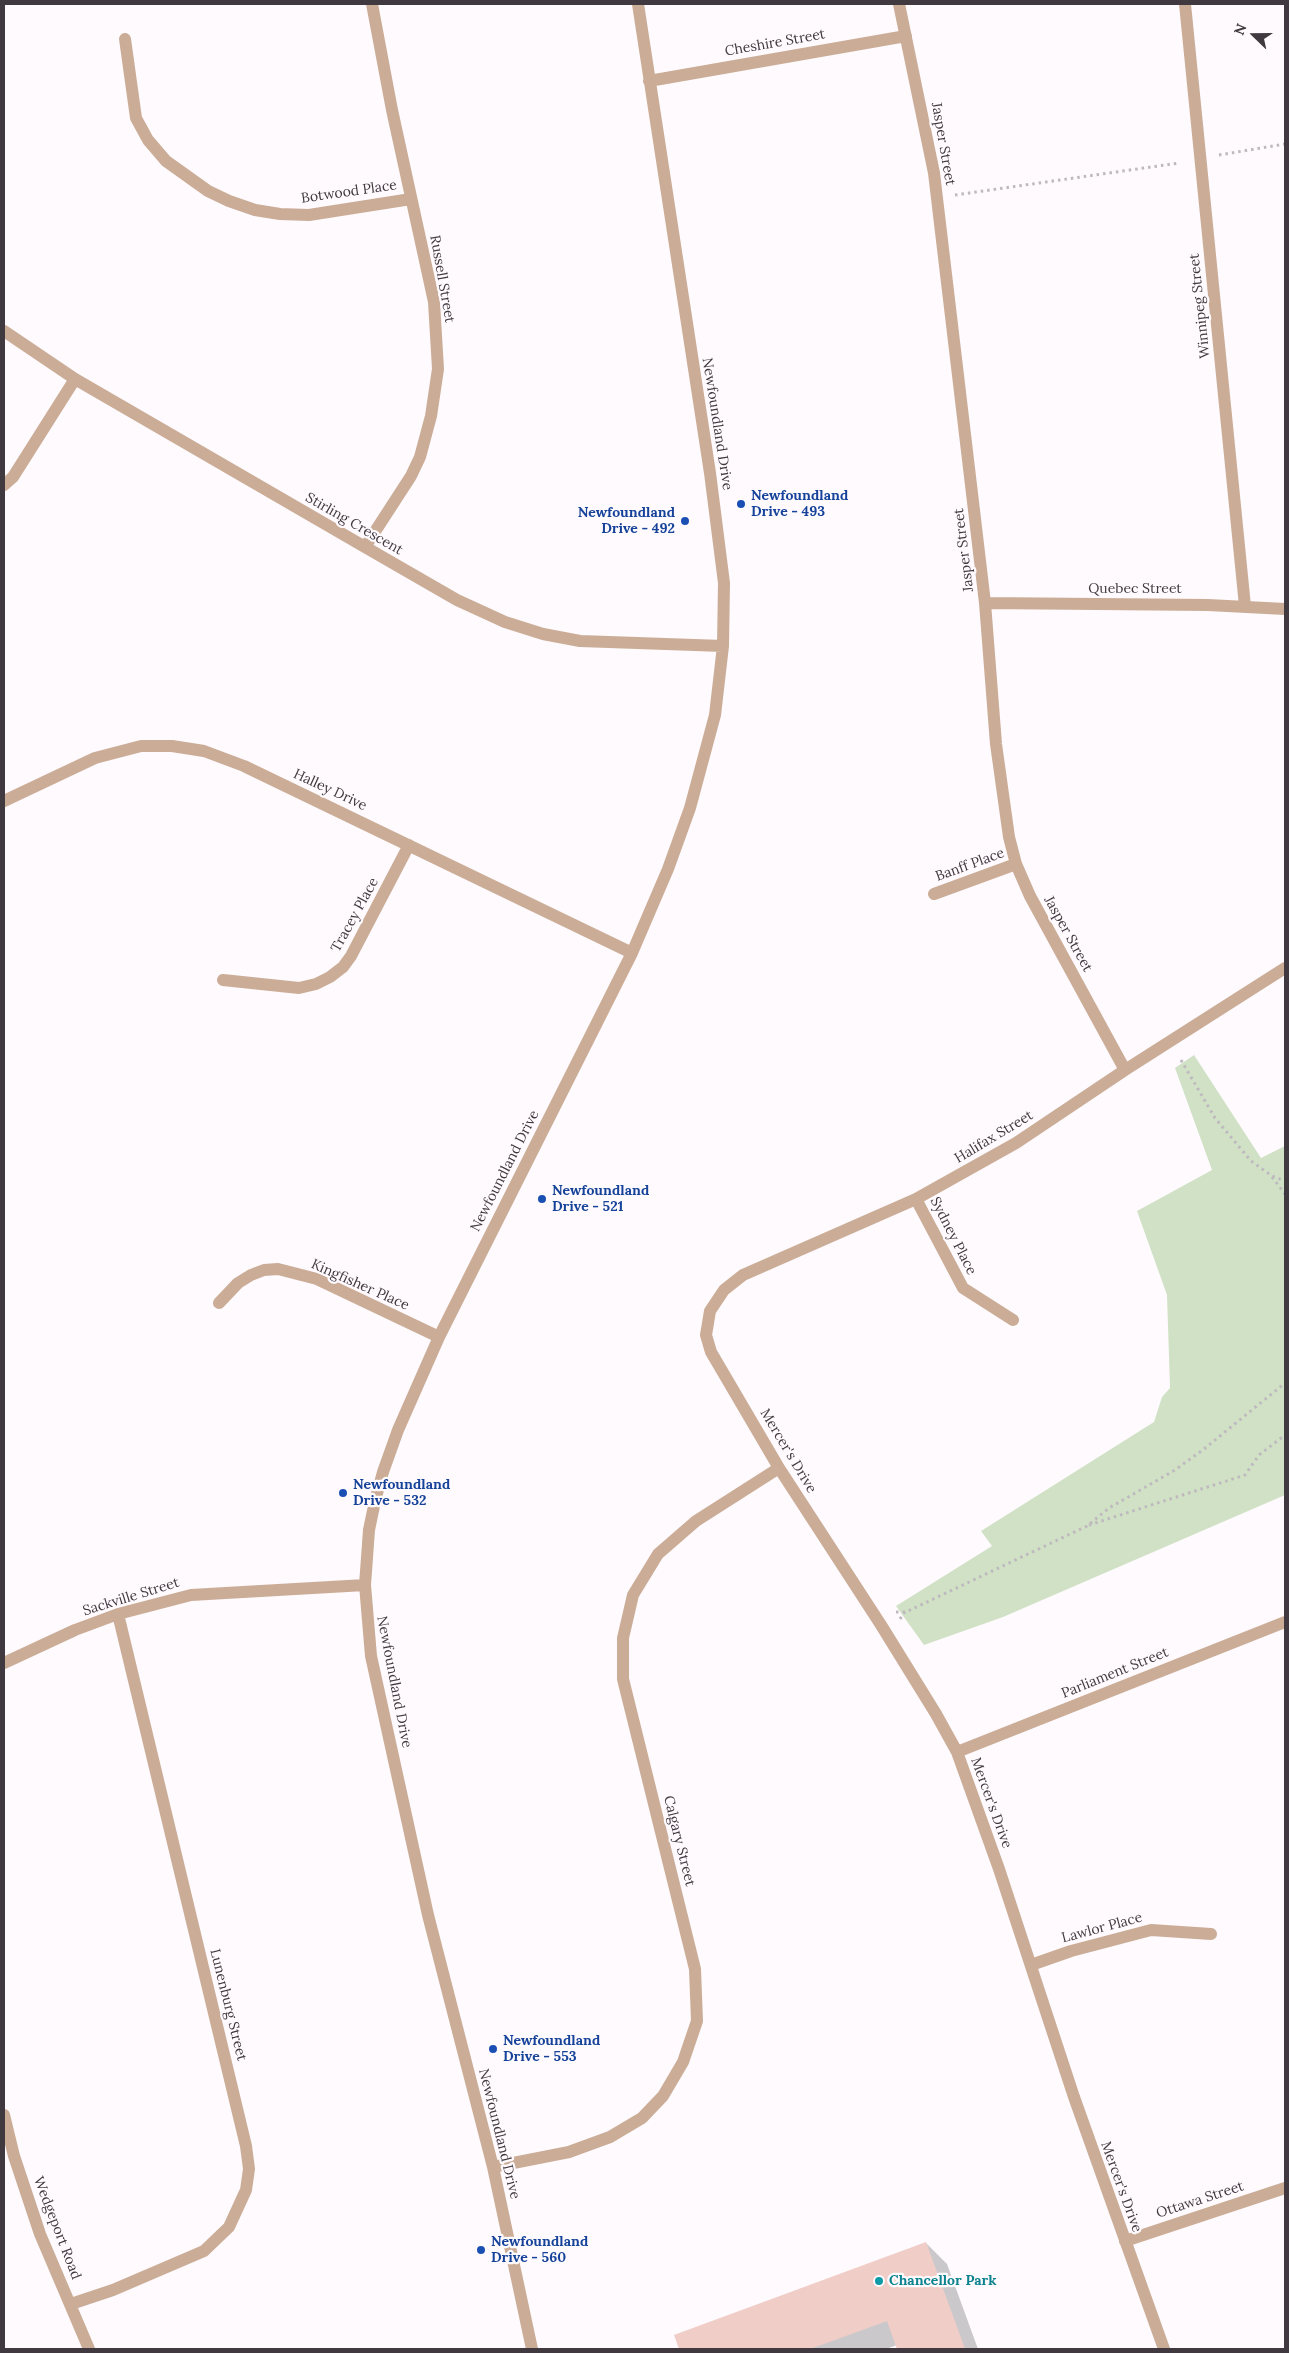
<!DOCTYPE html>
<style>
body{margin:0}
#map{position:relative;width:1289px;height:2353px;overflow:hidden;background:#fefafe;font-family:Lora,serif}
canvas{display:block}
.frame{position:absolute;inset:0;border:5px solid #413940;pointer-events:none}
.north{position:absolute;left:1229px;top:10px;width:50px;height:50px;-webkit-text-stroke:4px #fefafe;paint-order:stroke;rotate:292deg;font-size:14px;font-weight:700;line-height:20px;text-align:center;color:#413940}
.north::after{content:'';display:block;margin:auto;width:18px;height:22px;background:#413940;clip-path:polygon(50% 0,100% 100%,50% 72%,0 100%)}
</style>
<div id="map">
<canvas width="1289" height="2353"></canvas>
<div class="frame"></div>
<div class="north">N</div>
</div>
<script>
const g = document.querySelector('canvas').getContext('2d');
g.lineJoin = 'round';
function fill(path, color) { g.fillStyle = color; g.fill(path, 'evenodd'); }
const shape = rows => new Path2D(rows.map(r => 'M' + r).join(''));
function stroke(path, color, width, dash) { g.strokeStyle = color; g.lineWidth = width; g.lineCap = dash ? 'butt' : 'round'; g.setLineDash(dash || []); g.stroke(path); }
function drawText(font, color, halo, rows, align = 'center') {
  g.font = font + ' Lora,serif'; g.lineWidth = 4.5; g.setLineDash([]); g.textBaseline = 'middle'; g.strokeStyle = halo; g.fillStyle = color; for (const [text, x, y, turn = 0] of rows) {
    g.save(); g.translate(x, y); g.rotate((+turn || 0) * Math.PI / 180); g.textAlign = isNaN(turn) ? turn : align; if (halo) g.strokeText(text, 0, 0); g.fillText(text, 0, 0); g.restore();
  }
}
fill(shape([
 [1194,1055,1261,1158,1285,1146,1285,1495,1003,1617,924,1645,896,1606,992,1546,981,1531,1154,1422,1162,1397,1170,1388,1167,1295,1137,1211,1212,1170,1175,1068]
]), '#d1e1c5');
fill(shape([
 [926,2243,947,2264,978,2349,898,2349,897,2345,886,2349,680,2349,675,2335]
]), '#0003');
fill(shape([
 [926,2242,965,2349,897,2349,887,2321,810,2349,679,2349,674,2335]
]), '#f1cdc7');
stroke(shape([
 [1219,155,1285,144],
 [955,195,1179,163],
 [1181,1060,1215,1118,1251,1161,1272,1176,1285,1181],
 [1272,1177,1285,1194],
 [1089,1525,1245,1475,1259,1455,1285,1435],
 [896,1612,906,1612,1087,1526,1109,1508,1175,1470,1204,1449,1285,1383],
 [900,1619,905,1612]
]), '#beb9be', 3, [2.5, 4]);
stroke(shape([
 [899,4,934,173,985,603,996,744,1009,837,1016,864,1030,896,1125,1070],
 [1185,4,1245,606],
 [125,39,136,118,148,140,166,161,208,191,229,201,255,210,280,214,309,215,411,199],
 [649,81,906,36],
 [4,331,75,379,365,547,457,600,505,622,543,634,580,641,723,646],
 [4,485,13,477,75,379],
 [365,547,411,476,420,457,431,416,438,369,434,302,392,110,372,4],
 [985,603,1208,605,1285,609],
 [4,801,95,758,141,746,172,746,204,751,244,766,632,953],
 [934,894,1016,864],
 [223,980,299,988,316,984,330,977,343,967,351,956,409,845],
 [916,1199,963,1288,1013,1320],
 [219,1303,238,1283,251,1275,264,1270,278,1269,317,1279,439,1337],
 [4,1663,75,1630,118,1614,191,1595,365,1585],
 [957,1752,1285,1622],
 [1031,1965,1071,1951,1151,1930,1211,1934],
 [4,2115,14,2156,40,2234,89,2349],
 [493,2167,569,2152,610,2137,642,2118,663,2096,683,2062,697,2021,695,1969,623,1679,623,1638,633,1595,658,1554,696,1521,779,1468],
 [1125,2241,1285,2188],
 [71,2304,113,2290,204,2251,229,2227,246,2190,249,2169,246,2146,118,1614],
 [532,2349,493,2167,428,1915,371,1656,365,1585,369,1530,375,1501,383,1472,398,1430,439,1337,632,953,668,869,690,808,715,715,723,646,724,583,710,473,638,4],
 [1164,2349,1074,2097,999,1869,957,1752,936,1714,881,1625,779,1468,711,1352,706,1335,710,1311,724,1290,743,1275,916,1199,1016,1143,1125,1070,1285,968]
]), '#cbad97', 12);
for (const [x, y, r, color] of [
 [741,504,5,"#1a4fb4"],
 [685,521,5,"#1a4fb4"],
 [542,1199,5,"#1a4fb4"],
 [343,1493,5,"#1a4fb4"],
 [493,2049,5,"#1a4fb4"],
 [481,2250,5,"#1a4fb4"],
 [879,2281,5,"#0f9aa8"]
]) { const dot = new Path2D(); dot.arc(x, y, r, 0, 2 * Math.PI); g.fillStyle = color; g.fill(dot); stroke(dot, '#fefafe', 2); }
drawText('14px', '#413940', '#fefafe', [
 ["Cheshire Street",775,43,-10],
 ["Jasper Street",943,144,80],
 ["Botwood Place",349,192,-8],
 ["Russell Street",442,279,80],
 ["Winnipeg Street",1200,306,-96],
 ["Newfoundland Drive",717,424,81],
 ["Stirling Crescent",354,524,30],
 ["Jasper Street",964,550,-97],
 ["Quebec Street",1135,589],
 ["Halley Drive",330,790,25],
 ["Banff Place",970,865,-20],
 ["Tracey Place",355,915,-61],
 ["Jasper Street",1068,934,61],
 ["Halifax Street",994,1137,-31],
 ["Newfoundland Drive",505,1171,-63],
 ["Sydney Place",953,1236,63],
 ["Kingfisher Place",360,1285,24],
 ["Mercer's Drive",788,1451,59],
 ["Sackville Street",131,1597,-17],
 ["Parliament Street",1115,1673,-22],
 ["Newfoundland Drive",394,1682,79],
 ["Mercer's Drive",991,1803,70],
 ["Calgary Street",679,1841,76],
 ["Lawlor Place",1102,1928,-15],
 ["Lunenburg Street",228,2005,76],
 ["Newfoundland Drive",499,2134,76],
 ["Mercer's Drive",1121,2187,70],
 ["Ottawa Street",1200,2200,-18],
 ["Wedgeport Road",57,2228,69]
]);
drawText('bold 14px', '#164399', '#fefafe', [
 ["Newfoundland",751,496],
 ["Drive - 493",751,512],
 ["Newfoundland",675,513,"right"],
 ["Drive - 492",675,529,"right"],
 ["Newfoundland",552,1191],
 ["Drive - 521",552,1207],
 ["Newfoundland",353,1485],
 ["Drive - 532",353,1501],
 ["Newfoundland",503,2041],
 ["Drive - 553",503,2057],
 ["Newfoundland",491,2242],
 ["Drive - 560",491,2258]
], 'left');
drawText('bold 14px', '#0d838f', '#fefafe', [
 ["Chancellor Park",889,2281]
], 'left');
</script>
